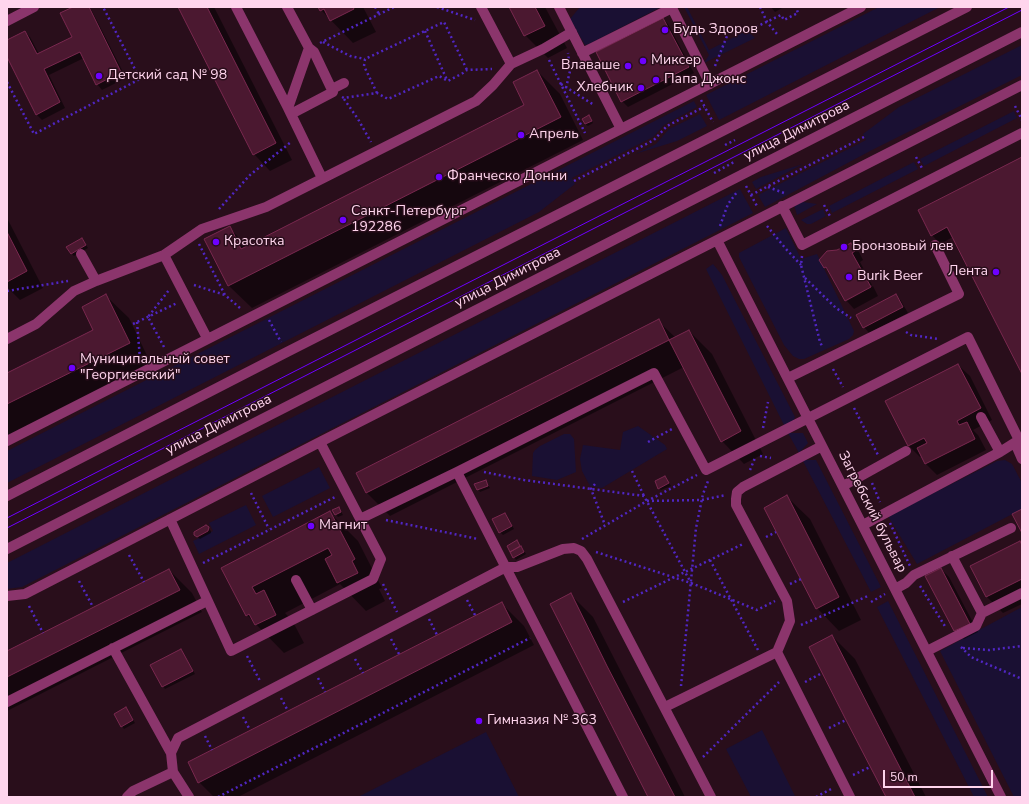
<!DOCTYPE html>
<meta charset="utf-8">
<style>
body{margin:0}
#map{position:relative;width:1029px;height:804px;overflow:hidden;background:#290e1b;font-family:"Nunito Sans",sans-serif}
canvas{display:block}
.frame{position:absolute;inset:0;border:8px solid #ffd5ed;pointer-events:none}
.scale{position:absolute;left:883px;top:770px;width:110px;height:18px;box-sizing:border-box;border:2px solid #ffd5ed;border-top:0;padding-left:5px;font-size:12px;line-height:14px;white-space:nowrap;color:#ffd5ed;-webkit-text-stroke:3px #290e1b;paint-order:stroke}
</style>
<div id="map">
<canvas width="1029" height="804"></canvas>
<div class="frame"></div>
<div class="scale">50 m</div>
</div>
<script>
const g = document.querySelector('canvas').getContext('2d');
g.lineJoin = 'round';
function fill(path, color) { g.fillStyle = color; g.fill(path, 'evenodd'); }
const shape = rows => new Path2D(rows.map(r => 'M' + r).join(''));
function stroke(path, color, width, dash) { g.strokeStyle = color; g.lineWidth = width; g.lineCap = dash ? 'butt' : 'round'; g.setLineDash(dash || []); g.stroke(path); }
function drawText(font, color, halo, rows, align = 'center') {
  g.font = font + ' "Nunito Sans",sans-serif'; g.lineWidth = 3; g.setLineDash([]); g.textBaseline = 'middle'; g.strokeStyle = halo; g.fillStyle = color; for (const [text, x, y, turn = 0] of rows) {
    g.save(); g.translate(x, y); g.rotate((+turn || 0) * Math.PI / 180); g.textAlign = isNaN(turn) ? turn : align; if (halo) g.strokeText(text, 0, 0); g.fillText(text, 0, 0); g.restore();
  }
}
fill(shape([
 [580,7,661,7,589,44,585,45,570,19],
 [684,7,687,7,709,50,742,33,750,33,755,38,704,63,709,55],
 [879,7,940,7,719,120,706,95],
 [1022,45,1022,75,872,150,765,207,758,195,866,140,863,134,899,107],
 [694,101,697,107,664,125,653,137,572,178,575,184,539,212,7,483,7,451],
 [1014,111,1017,118,924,166,920,159],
 [700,114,707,126,677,141,635,154,656,144,669,129],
 [914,162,918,169,832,213,829,206],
 [803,164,756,189,752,182,761,177],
 [740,189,753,213,22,587,7,589,7,563],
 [803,202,817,204,797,215,794,205],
 [823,209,826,216,811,224,807,224,801,220],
 [786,228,801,259,817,254,854,331,853,335,849,339,804,359,799,359,793,356,784,345,739,257,739,253],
 [713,264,722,275,795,417,793,422,784,425,706,269],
 [638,426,665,445,667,449,602,488,590,486,582,471,580,459,583,445,620,450,623,432],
 [788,433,803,433,808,443,799,453],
 [564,434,570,434,574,439,576,472,557,480,532,476,533,453,535,450,540,446],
 [805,460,816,460,881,587,871,592,803,461],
 [1005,460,1012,464,1022,483,1022,509,917,564,888,516,997,461],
 [319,467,330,488,273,517,262,496],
 [246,505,256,525,199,554,193,541,213,531,209,523],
 [888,601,988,797,974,797,877,607],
 [1022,607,1022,797,1014,797,940,651],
 [762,730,795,796,793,797,751,797,726,749],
 [486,732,519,797,358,797]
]), '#1a1033');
fill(shape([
 [75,7,90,7,126,78,102,90,97,84,84,58,49,75,65,108,42,120,36,114,7,55,7,41,25,32,30,37,39,54,74,37],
 [179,7,214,7,292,160,270,171,254,154],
 [319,7,363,7,376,32,353,43,321,10],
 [510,7,545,7,567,48,548,58,525,35],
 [771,7,784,7,775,12],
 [663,19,668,24,694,73,628,107,622,101],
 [537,71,560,94,583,140,252,308,229,286,206,240,229,228,248,246,526,105],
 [589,117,593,123,588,126,585,124],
 [1022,158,1022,372,953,237,940,244,932,235],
 [7,218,43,288,20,300,7,287],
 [82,239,88,248,74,256,71,253],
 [851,244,859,252,863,260,860,262,872,285,847,299,847,301,873,286,878,296,854,309,846,300,830,273,825,267,837,251],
 [896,295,901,301,908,313,869,333,864,327],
 [106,296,129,318,152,366,7,438,7,374,95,330],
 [658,321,676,338,689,331,712,354,763,454,744,464,722,441,684,367,390,516,367,493,357,473],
 [958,365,970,376,992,420,973,430,978,435,986,450,937,475,926,464,922,456,920,457,909,446,887,401],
 [665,477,671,486,661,490,659,488],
 [485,481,490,488,480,492,476,485],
 [787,497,810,519,861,620,839,631,817,608],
 [339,508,343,515,338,517,333,511],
 [330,513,358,541,382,588,379,589,385,601,366,611,340,584,285,613,292,620,304,643,284,653,247,615,222,568],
 [505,514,514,529,503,535,500,532],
 [208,528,211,531,211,533,200,539,195,535],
 [517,541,526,554,516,560,508,546],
 [1020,542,1022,544,1022,604,1003,613,987,597],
 [941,569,949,577,978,632,964,639,955,631,927,576],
 [169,570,192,593,202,612,7,711,7,652],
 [570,594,593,617,685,797,650,797],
 [501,603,524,626,534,645,238,797,214,797,199,782],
 [832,636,855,659,926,797,887,797],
 [181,650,195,674,165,689,163,686],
 [126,709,135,723,124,729,122,726]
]), '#0007');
const building = shape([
 [73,7,89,7,121,72,96,85,80,52,44,69,60,102,36,115,7,57,7,40,25,31,37,54,72,37,60,13,73,7],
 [178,7,207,7,276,143,253,155,178,7],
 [318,7,353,7,354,9,330,21,324,9,320,11,318,7],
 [509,7,535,7,545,26,524,36,509,7],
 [663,18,689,67,621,102,596,52,663,18],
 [537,70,561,117,228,286,204,239,230,226,241,249,243,248,524,105,513,82,537,70],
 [589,115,592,121,585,124,582,119,589,115],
 [1022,157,1022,374,947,227,931,236,918,210,1022,157],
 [7,232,27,271,7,282,7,232],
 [82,238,86,245,71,254,66,247,82,238],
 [851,243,855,251,852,253,871,287,845,301,826,267,824,268,819,260,827,251,837,250,851,243],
 [106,294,130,343,7,404,7,373,93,330,82,307,106,294],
 [896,294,903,307,863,328,856,315,896,294],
 [659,319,669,340,366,493,356,473,659,319],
 [689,330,741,431,721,442,669,340,689,330],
 [958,364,981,408,957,421,959,425,967,422,975,439,925,464,917,448,927,443,924,438,908,446,885,401,958,364],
 [665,476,669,483,658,489,655,481,665,476],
 [486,480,488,486,477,490,474,484,486,480],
 [787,495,839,597,816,609,764,508,787,495],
 [339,507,341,512,335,515,332,510,339,507],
 [1022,509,1022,533,1012,514,1022,509],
 [330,511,355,559,352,561,358,573,337,583,325,559,332,555,328,548,252,587,256,594,264,590,276,615,255,625,249,614,246,616,221,568,330,511],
 [505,513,512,526,499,533,492,519,505,513],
 [206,525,209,527,208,531,197,537,194,535,194,532,206,525],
 [517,540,520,546,510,552,507,546,517,540],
 [1020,541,1022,545,1022,579,986,597,970,566,1020,541],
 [521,546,524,552,513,558,510,552,521,546],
 [941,568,970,624,954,631,925,576,941,568],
 [169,569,180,590,7,677,7,651,169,569],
 [571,593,607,666,675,797,648,797,550,604,571,593],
 [502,602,512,622,198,783,188,762,502,602],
 [832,635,915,797,886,797,846,720,809,647,832,635],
 [181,649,193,671,162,687,150,665,181,649],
 [126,707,133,720,121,727,114,714,126,707]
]);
fill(building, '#4b1830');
stroke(building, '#79284f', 1);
stroke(shape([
 [375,7,379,14],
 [437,7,475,20],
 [760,7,767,22,777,34],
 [756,27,781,15,784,20,798,13,796,7],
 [425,31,447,80],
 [323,42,350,56,365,59],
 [320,43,394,7],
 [549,60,585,133],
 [715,66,729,31],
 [7,82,34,134,140,79,103,7],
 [561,84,594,105],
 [566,88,570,71,568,53],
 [377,93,364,66,365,59,444,22,467,70],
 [342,97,344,98,377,93,388,99,439,76,448,81,463,73,467,70,492,69],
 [344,99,358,119,371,142],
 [701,100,713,122],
 [1015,106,1022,120],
 [725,145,735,140],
 [916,157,923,170],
 [714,173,734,162],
 [574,181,654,140,667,126,704,107],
 [746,186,757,206],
 [768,187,784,193],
 [751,195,864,137],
 [824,205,831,218],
 [219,209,250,175,291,142],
 [720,226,728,204,737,192],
 [767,226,786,249,801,265],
 [199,244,225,295,240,308],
 [802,256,801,265,820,342,823,348],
 [805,278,836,308,851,318],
 [194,285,225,295],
 [7,291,68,281],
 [269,320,281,342],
 [137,322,140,359],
 [133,324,177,303],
 [906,332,911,335,939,339],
 [164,347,148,317,169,290],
 [833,369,843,387],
 [854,408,878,455],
 [763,428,768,402],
 [648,442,672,429],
 [760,456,771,458],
 [750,470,755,458],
 [632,471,644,496],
 [484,472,524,480,644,496,691,583],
 [872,483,880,502],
 [595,484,591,489,605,525],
 [251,493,269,529],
 [647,501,702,500,726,495],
 [386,520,478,539],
 [890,523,910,566],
 [766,537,776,532],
 [582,539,647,501,697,475],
 [596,552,691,583,757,610,775,601],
 [129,555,144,582],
 [710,560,758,650],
 [203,563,335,497],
 [79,581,93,607],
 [383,584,397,612],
 [790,584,801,579],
 [920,586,946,628],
 [467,600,475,615],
 [623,602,743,544],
 [871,602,885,594],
 [29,606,43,633],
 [429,619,437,635],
 [801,625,868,596],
 [391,639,399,654],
 [961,647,971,657,1022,679],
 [963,648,989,650,1022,646],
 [247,656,260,681],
 [355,659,363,673],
 [318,678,325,692],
 [805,682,822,673],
 [681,686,696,528,703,494,708,481],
 [281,698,288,711],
 [243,717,250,730],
 [829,728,846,720],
 [205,736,212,750],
 [703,757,779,682],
 [853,775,870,767],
 [218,797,530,638],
 [816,797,833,788]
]), '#5026c3', 2.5, [2, 3]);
stroke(shape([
 [236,7,288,108],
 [287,7,309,48,288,108,322,178],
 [481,7,511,64],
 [559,7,621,129],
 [7,21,34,7],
 [582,53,672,8,710,84],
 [332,89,344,83],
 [291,114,333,92,314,52,309,48],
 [782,206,802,245,1022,133],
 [717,240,1001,797],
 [81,254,96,281],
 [164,255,207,338],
 [7,339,36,324,74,291,96,281,164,255,202,229,266,207,476,101,493,85,511,64,543,49,572,32],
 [788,378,959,294,935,245],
 [981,417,1000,452],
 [7,441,861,7],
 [1015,443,1022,459],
 [457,472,623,797],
 [843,486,906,451],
 [7,496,287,352,967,7],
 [170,519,231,651,373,579,381,559,320,442],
 [360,519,457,472,654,373,706,470,968,337,1019,440,1000,452,863,525],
 [7,549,1022,32],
 [952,556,982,613],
 [296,580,312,610],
 [895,589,906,583,914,575,1011,528],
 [7,596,25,594,320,442,1022,85],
 [113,648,171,753,173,772,189,797],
 [927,651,976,626,982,613,1022,593],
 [777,652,850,797],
 [7,702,207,601],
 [665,707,777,652,790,621,787,601,736,505,736,499,737,492,743,487,822,446],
 [171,753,178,738,506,567,517,567,563,549,574,548,581,551,587,559,711,797],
 [127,797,133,791,173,772]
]), '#8b356c', 10);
stroke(shape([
 [7,518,1009,7],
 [7,528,1022,10]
]), '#6e01ff', 1);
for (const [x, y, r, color] of [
 [665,30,4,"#6e01ff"],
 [643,61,4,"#6e01ff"],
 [628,66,4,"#6e01ff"],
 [99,76,4,"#6e01ff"],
 [656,80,4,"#6e01ff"],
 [641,88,4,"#6e01ff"],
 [521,135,4,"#6e01ff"],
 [439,177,4,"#6e01ff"],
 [343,220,4,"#6e01ff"],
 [216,242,4,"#6e01ff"],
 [844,247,4,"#6e01ff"],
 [996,272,4,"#6e01ff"],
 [849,277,4,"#6e01ff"],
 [72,368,4,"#6e01ff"],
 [311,526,4,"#6e01ff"],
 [479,721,4,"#6e01ff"]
]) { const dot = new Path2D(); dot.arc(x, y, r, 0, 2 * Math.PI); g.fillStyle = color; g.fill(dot); stroke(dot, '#290e1b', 1.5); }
drawText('14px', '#ffd5ed', '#290e1b', [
 ["Будь Здоров",673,30],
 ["Миксер",651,61],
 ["Влаваше",620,66,"right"],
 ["Детский сад № 98",107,76],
 ["Папа Джонс",664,80],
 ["Хлебник",633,88,"right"],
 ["Апрель",529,135],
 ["Франческо Донни",447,177],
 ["Санкт-Петербург",351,212],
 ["192286",351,228],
 ["Красотка",224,242],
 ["Бронзовый лев",852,247],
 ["Лента",988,272,"right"],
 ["Burik Beer",857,277],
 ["Муниципальный совет",80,360],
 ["\"Георгиевский\"",80,376],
 ["Магнит",319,526],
 ["Гимназия № 363",487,721]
], 'left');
drawText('14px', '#ffd5ed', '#290e1b', [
 ["улица Димитрова",797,131,-27],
 ["улица Димитрова",508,278,-27],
 ["улица Димитрова",219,425,-27],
 ["Загребский бульвар",872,512,63]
]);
</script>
